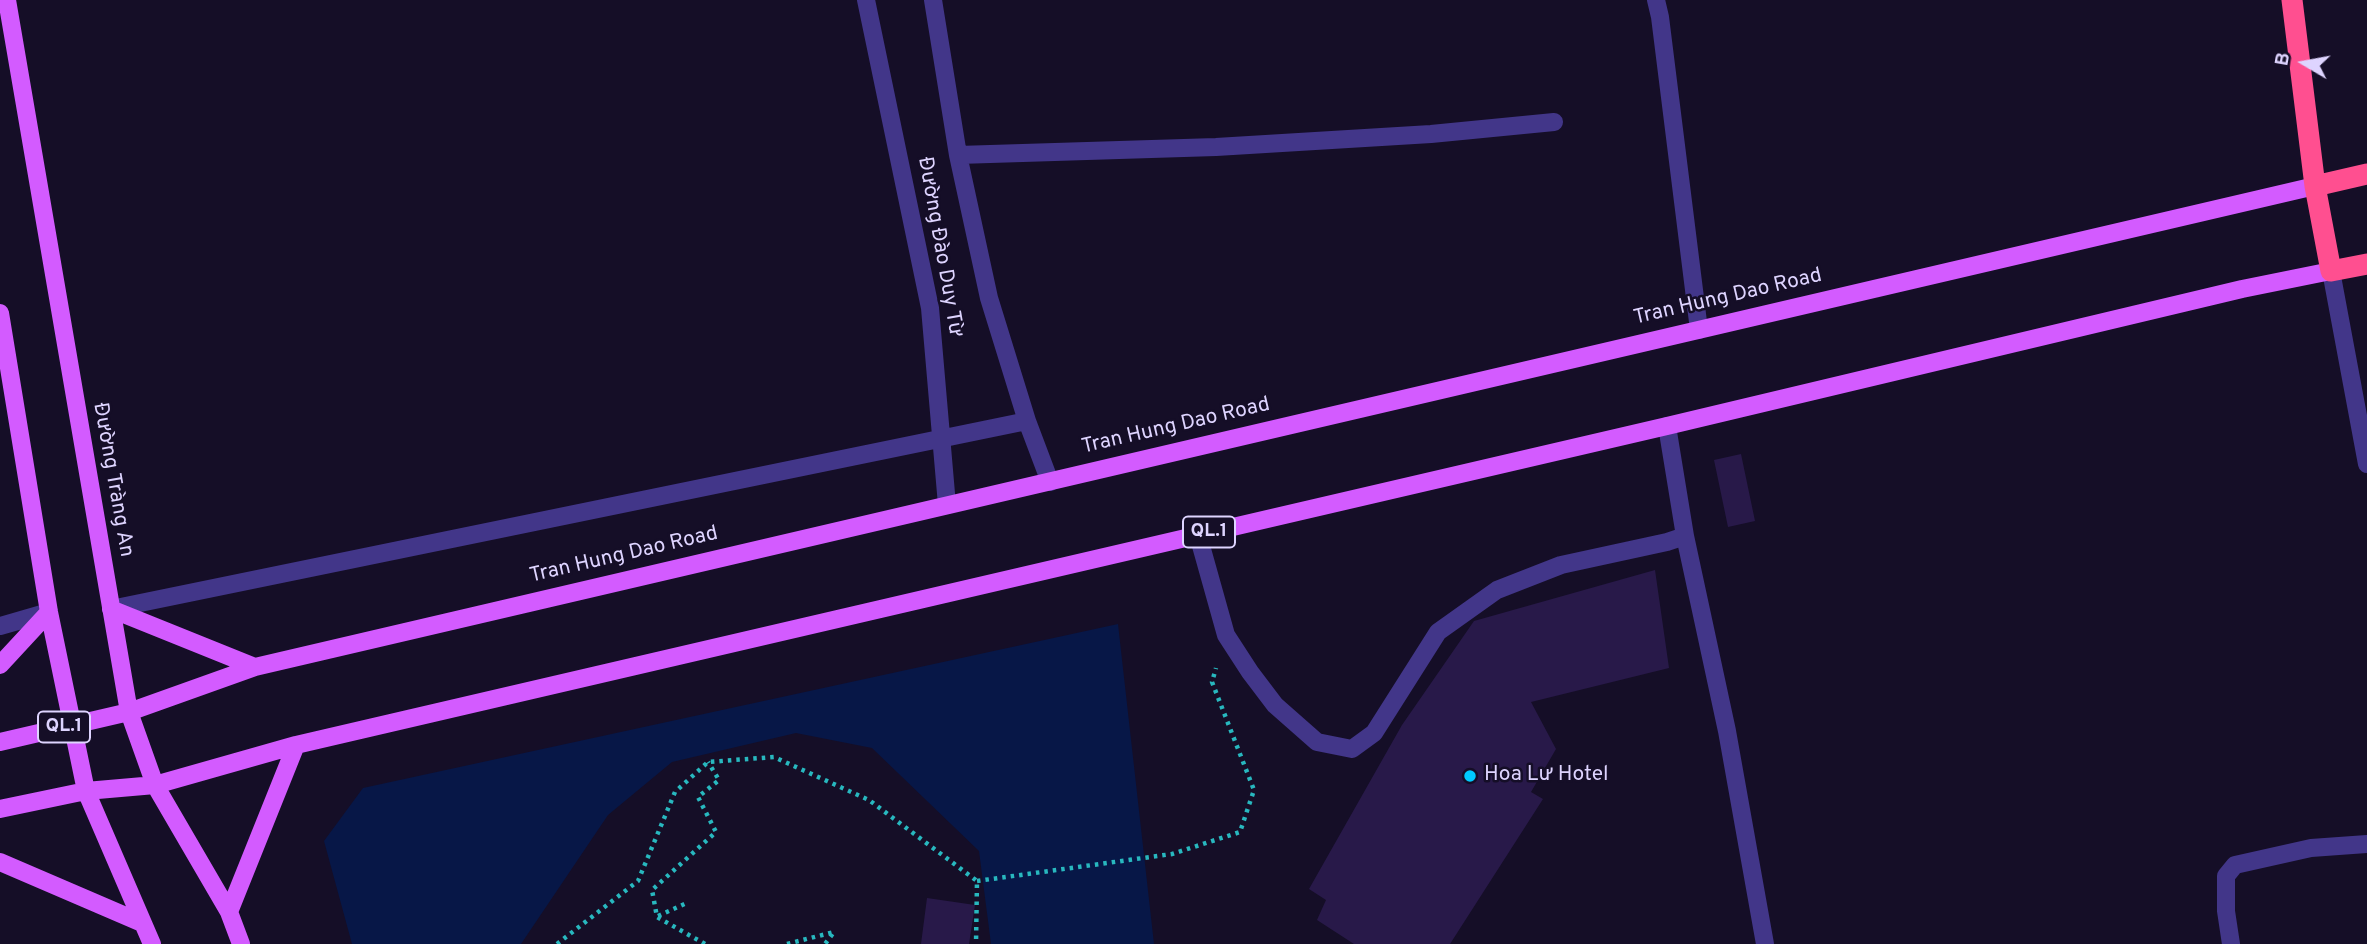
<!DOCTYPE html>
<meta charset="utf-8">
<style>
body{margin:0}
#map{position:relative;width:2367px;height:944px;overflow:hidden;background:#150e27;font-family:Overpass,sans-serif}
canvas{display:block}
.north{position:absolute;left:2269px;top:28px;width:70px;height:70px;-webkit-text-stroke:5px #150e27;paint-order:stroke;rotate:280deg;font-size:19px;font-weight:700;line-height:28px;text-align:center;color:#ded4ff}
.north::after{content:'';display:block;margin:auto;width:24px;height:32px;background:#ded4ff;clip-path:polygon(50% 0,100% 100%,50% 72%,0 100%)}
</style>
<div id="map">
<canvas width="2367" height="944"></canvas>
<div class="north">B</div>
</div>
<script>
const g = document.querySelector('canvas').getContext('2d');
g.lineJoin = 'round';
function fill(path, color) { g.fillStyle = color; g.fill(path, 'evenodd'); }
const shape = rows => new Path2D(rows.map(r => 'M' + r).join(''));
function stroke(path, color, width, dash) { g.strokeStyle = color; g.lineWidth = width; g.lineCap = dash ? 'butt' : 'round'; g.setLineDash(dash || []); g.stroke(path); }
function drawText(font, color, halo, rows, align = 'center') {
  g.font = font + ' Overpass,sans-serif'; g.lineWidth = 5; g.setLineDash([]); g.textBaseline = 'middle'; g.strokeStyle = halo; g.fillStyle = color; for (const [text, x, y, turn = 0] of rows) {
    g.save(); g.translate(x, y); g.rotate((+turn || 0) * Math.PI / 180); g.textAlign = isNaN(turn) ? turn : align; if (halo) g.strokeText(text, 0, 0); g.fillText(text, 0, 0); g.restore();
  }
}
fill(shape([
 [1118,624,1154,944,991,944,979,851,872,748,796,733,672,762,608,815,521,944,352,944,324,841,363,788]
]), '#071747');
fill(shape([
 [1741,454,1755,521,1728,527,1714,460],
 [1655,570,1669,668,1531,702,1556,749,1531,792,1543,799,1450,944,1354,944,1317,920,1326,900,1309,889,1402,725,1474,621],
 [927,898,975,905,969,944,921,944]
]), '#281949');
stroke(shape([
 [977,881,1172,854,1240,832,1254,790,1212,682,1216,668],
 [658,916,689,902],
 [557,944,638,881,675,792,708,762,774,757,869,800,977,881,976,944],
 [705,944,657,917,652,890,716,832,698,797,719,780,708,762],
 [787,944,834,932,825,944]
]), '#28b8bf', 4.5, [3.5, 5]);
stroke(shape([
 [866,0,930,308,947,505],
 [933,0,958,155,989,298,1027,421,1050,482],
 [1656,0,1660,17,1699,330],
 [958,155,1216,147,1431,134,1554,122],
 [2331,271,2367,464],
 [1198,535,1226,635,1250,672,1275,705,1317,742,1352,749,1374,733,1438,632,1497,590,1561,565,1667,542,1685,536,1667,426],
 [1685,536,1727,731,1765,944],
 [111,609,1027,421],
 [0,626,49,612],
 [2231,944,2226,911,2226,876,2235,865,2311,848,2367,844]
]), '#423689', 18);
stroke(shape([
 [7,0,129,712,155,785,229,912,241,944],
 [0,313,49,612,86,791,152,944],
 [111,609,255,667],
 [0,665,49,612],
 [0,742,129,712,255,667,2315,186],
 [0,809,86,791,155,785,296,745,1667,426,2242,289,2331,271],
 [0,862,142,923],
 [229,912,296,745]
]), '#d35bff', 18);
stroke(shape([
 [2292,0,2315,186,2331,271,2367,264],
 [2315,186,2367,174]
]), '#ff4f90', 21);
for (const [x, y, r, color] of [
 [1470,776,7,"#00caff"]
]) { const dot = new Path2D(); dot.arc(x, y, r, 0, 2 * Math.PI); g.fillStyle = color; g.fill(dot); stroke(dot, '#150e27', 2.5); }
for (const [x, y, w] of [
 [1209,532,52],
 [64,727,52]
]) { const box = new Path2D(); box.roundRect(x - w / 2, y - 15.5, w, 31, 5); g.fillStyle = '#150e27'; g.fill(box); stroke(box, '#ded4ff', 2); }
drawText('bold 19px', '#ded4ff', null, [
 ["QL.1",1209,532],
 ["QL.1",64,727]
]);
drawText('21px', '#ded4ff', '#150e27', [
 ["Đường Đào Duy Từ",939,247,80],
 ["Tran Hung Dao Road",1728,298,-13],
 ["Tran Hung Dao Road",1176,427,-13],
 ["Đường Tràng An",112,480,80],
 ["Tran Hung Dao Road",624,556,-13]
]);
drawText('21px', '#ded4ff', '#150e27', [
 ["Hoa Lư Hotel",1484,776]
], 'left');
</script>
